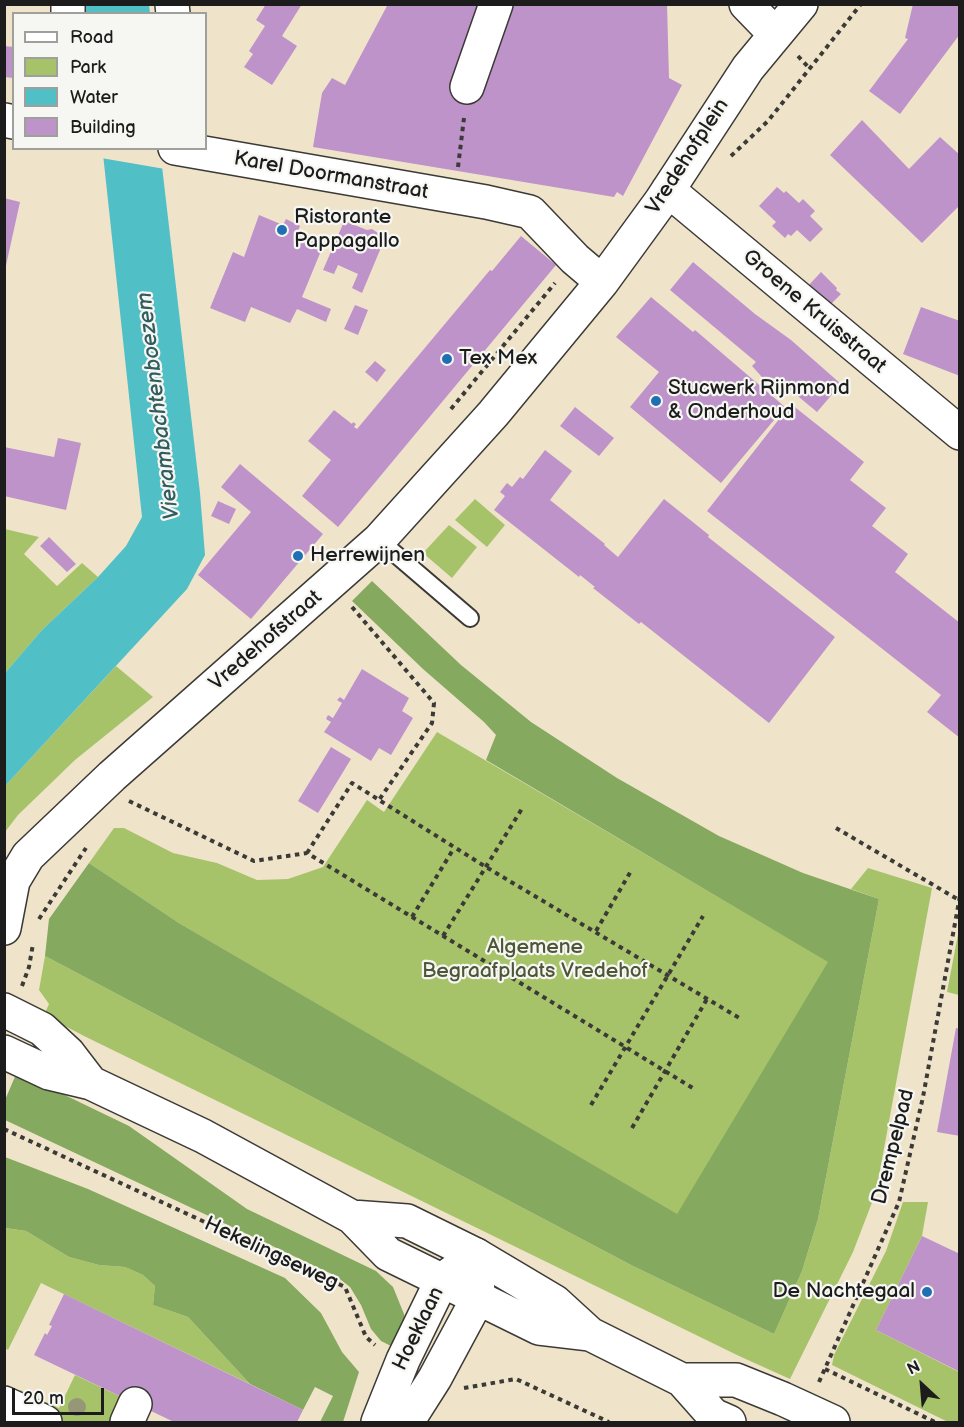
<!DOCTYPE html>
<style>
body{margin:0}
#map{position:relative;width:964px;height:1427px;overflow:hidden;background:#efe4ca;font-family:"Balsamiq Sans",sans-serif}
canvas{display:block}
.frame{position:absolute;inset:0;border:6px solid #1c1c1c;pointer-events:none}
.legend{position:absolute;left:12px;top:12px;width:195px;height:138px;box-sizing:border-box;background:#f6f6f2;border:2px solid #9f9f9c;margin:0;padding:8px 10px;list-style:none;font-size:18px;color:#1c1c1c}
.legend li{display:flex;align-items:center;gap:12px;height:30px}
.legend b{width:30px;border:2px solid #9f9f9c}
.north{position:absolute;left:892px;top:1355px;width:60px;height:60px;-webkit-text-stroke:4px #f6f6f2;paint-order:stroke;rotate:334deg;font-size:16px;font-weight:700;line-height:24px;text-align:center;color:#1c1c1c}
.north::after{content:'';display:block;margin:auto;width:21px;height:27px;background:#1c1c1c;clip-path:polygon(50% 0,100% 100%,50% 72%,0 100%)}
.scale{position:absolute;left:12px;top:1388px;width:92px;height:27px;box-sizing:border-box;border:3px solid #1c1c1c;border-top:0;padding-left:8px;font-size:18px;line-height:21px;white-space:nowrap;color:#1c1c1c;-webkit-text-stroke:4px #f6f6f2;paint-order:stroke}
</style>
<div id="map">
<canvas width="964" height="1427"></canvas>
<div class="frame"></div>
<ul class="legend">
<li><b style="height:8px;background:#fff"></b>Road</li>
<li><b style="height:16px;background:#a7c36a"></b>Park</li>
<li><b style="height:16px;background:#51bfc6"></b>Water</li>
<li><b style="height:16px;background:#be93c9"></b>Building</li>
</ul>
<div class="north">N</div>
<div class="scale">20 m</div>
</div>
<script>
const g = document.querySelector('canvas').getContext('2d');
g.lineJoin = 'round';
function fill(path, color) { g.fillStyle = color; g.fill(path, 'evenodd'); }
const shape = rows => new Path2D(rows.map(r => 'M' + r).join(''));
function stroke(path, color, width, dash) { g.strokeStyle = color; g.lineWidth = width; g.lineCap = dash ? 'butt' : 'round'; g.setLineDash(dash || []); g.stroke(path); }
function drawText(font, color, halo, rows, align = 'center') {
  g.font = font + ' "Balsamiq Sans",sans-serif'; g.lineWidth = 4.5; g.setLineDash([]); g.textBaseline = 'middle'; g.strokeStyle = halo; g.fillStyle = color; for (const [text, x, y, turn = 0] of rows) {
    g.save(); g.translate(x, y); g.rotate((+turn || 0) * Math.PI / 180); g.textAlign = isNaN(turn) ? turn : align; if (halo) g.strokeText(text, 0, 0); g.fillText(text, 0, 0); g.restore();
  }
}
fill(shape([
 [475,499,505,525,487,547,455,520],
 [449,525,477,547,452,578,423,553],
 [5,529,39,537,24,554,57,586,82,563,98,577,42,630,5,673],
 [116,666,153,697,75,760,18,815,5,832,5,786],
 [437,732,829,962,677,1215,179,923,89,863,114,828,124,828,173,853,217,863,257,880,288,879,323,867,367,800,384,812],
 [868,868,932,888,876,1192,853,1252,790,1379,739,1356,84,1036,44,1015,49,1004,39,990,45,956,633,1266,774,1334,802,1271,818,1219,879,899,851,889],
 [959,929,960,995,959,995,947,992],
 [903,1202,928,1202,922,1236,876,1330,959,1372,959,1422,948,1422,832,1365,834,1355,886,1251],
 [4,1228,26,1231,69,1257,99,1265,125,1267,143,1275,155,1286,153,1305,188,1317,250,1384,41,1283,8,1350,5,1348],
 [75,1375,130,1401,120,1422,59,1422,15,1402,20,1390,59,1408]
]), '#a7c36a');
fill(shape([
 [372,581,461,665,531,722,617,778,719,836,803,873,879,899,818,1219,802,1271,774,1334,633,1266,45,956,49,919,89,863,179,923,677,1214,828,962,486,760,496,735,484,722,423,669,352,601],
 [17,1072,129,1126,247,1209,376,1271,393,1287,404,1314,406,1324,397,1349,381,1341,371,1329,361,1305,350,1287,336,1276,5,1120,5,1100],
 [5,1157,88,1189,285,1278,321,1313,342,1352,359,1372,343,1422,320,1422,333,1396,315,1387,303,1410,250,1384,188,1317,153,1305,155,1286,143,1275,125,1267,99,1265,69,1257,26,1231,5,1228]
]), '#85a95e');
fill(shape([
 [85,5,149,5,150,13,86,13],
 [160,149,200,493,205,555,187,589,5,786,5,673,42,630,98,577,126,546,142,517,103,154]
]), '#51bfc6');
fill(shape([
 [101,148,163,148,165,169,101,158]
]), '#efe4ca');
fill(shape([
 [266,4,302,4,282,36,297,46,272,85,244,67,253,54,249,51,265,26,256,20],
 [388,4,667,4,669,78,682,85,623,196,617,192,614,197,313,147,322,93,332,78,345,85],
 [913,4,960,4,960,34,900,114,869,91,908,39,905,38],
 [4,46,14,47,14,78,4,77],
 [862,120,909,169,940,137,960,155,960,205,922,243,830,155],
 [777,187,784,193,786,191,799,203,803,199,815,211,810,216,823,229,810,242,797,230,791,236,788,234,785,238,772,226,776,222,759,206],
 [4,198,20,202,5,270,4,270],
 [259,215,283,225,286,219,300,226,298,231,310,236,308,239,323,246,302,297,331,309,326,322,297,309,290,323,251,307,245,322,210,308,233,252,244,257],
 [347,222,367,230,372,229,385,238,362,293,352,288,358,274,338,265,334,274,323,270,343,224],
 [521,236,556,265,338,527,302,496,331,460,308,441,334,410,352,424,353,422,356,424,354,427,357,429,490,270,492,271],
 [693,262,755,314,791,340,841,384,817,412,776,378,770,386,752,366,756,362,670,290],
 [821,272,837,288,836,290,841,294,831,304,809,285],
 [651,297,693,332,695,330,785,407,721,483,630,407,659,372,616,337],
 [355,305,368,310,358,335,344,329],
 [921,307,960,321,960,376,903,354],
 [375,361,386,370,377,382,365,372],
 [791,404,864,462,850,480,886,508,872,526,908,554,895,572,960,623,960,738,927,712,941,695,707,511],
 [575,407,614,438,599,456,560,426],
 [58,438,81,443,66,510,4,496,4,447,54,457],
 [545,450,572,471,550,500,605,544,604,545,618,557,664,499,709,535,708,537,835,637,769,723,641,622,639,624,593,588,595,587,580,575,579,577,494,510,505,496,500,492,507,483,512,487,520,477,523,479],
 [240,464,323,534,251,619,198,575,251,512,221,487],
 [218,501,236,509,229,524,211,516],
 [49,537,76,564,67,572,40,546],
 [362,669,409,698,402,711,413,718,391,755,379,748,371,761,324,732,331,722,326,719,328,715,333,718,342,703,337,700,340,697,344,700],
 [331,747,351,759,318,813,298,801],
 [956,1028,960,1029,960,1136,937,1132],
 [922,1236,960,1254,960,1372,876,1330],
 [64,1294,303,1410,297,1422,174,1422,34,1355,45,1333,47,1335,52,1326,49,1325]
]), '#be93c9');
const lane = shape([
 [379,540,470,618]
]);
const street = shape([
 [68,4,68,14],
 [172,4,173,14],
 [746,4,775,34],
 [467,87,496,4],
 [4,120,14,122],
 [175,148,486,202,530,212,575,259,602,282],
 [668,190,960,433],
 [4,886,13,881,28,856,112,776,379,540,493,414,602,282,661,201,748,68,801,4],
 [4,928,13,881],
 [4,1403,45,1422],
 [127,1422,135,1404],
 [378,1422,403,1360,442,1280,476,1255],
 [407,1422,435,1378,478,1298,477,1269]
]);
const secondary = shape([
 [4,1010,42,1029,68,1053,91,1083],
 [4,1052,49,1073,91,1083,203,1136,352,1217,388,1254,478,1298,539,1328,590,1334],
 [352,1217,407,1221,476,1255,555,1302,590,1334,682,1380,713,1415,729,1422],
 [682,1380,736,1380,783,1399,833,1422]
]);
stroke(lane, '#3c3a36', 20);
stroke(street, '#3c3a36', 36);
stroke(secondary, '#3c3a36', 36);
stroke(shape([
 [798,56,810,69],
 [731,156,768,121,861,4],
 [458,167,464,118],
 [451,409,555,283],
 [352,607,434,703,432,723,379,800],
 [129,801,254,861,307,853,696,1090],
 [836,828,959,900],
 [307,853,352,783,486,867,741,1019],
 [412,917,454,848],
 [39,919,86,848],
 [596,931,631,871],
 [443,936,523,807],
 [22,986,29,967,33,944],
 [591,1105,703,916],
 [632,1128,707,999],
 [4,1129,345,1287,366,1337,375,1345],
 [825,1369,935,1422],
 [819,1382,899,1202,923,1097,960,896],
 [464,1388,516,1379,609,1422]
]), '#3c3a36', 4, [4.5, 4.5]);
stroke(lane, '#fff', 16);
stroke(street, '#fff', 33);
stroke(secondary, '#fff', 33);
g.fillStyle = '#969679';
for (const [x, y] of [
 [77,1407]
]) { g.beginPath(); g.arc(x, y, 9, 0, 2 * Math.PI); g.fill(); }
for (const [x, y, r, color] of [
 [282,230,6,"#1f6fb2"],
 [447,359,6,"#1f6fb2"],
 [656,401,6,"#1f6fb2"],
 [298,556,6,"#1f6fb2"],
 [927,1292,6,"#1f6fb2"]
]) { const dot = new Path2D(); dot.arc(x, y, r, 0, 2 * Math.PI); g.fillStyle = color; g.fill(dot); stroke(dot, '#f6f6f2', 2); }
drawText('21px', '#1c1c1c', '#f6f6f2', [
 ["Vredehofplein",688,157,-57],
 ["Karel Doormanstraat",331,176,10],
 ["Groene Kruisstraat",814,312,40],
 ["Vredehofstraat",266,641,-41],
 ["Drempelpad",894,1147,-76],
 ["Hekelingseweg",271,1254,25],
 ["Hoeklaan",419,1329,-64]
]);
drawText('21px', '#1c1c1c', '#f6f6f2', [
 ["Ristorante",294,218],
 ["Pappagallo",294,242],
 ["Tex Mex",459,359],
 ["Stucwerk Rijnmond",668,389],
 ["& Onderhoud",668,413],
 ["Herrewijnen",310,556],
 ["De Nachtegaal",915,1292,"right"]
], 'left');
drawText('21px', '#4d5637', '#f6f6f2', [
 ["Algemene",535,948],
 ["Begraafplaats Vredehof",535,972]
]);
drawText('italic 22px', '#315d60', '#f6f6f2', [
 ["Vierambachtenboezem",159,406,-97]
]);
</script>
